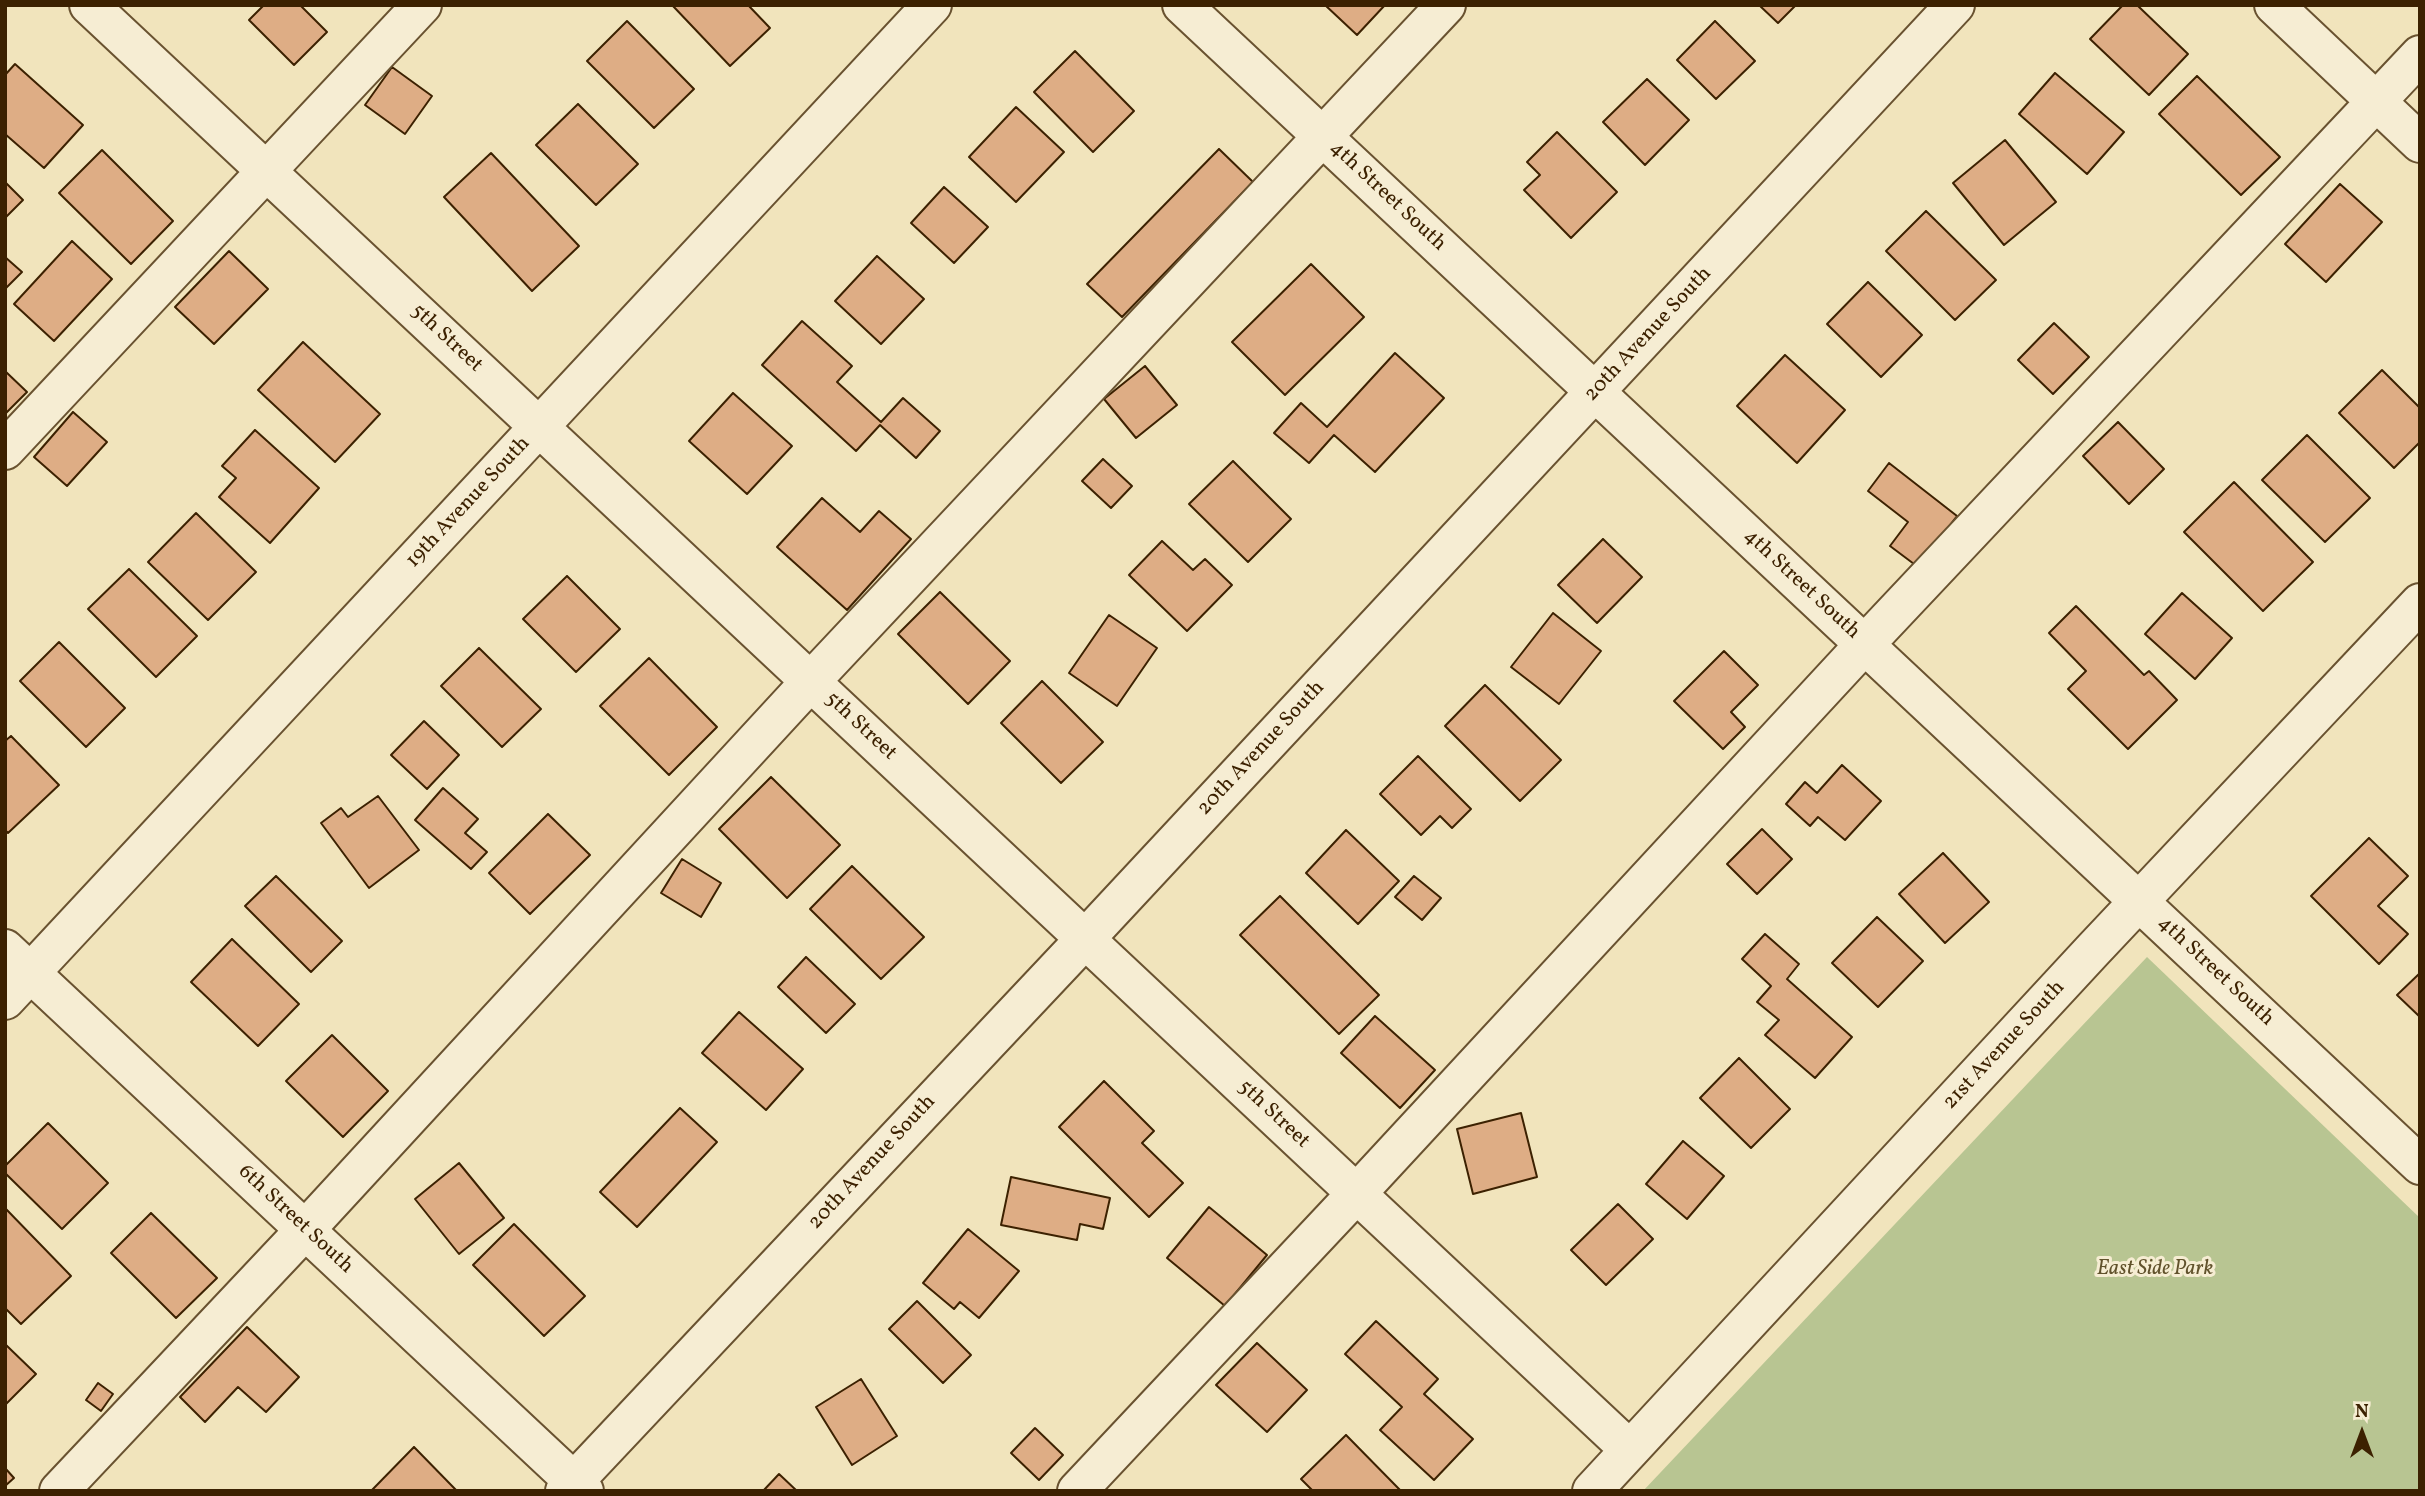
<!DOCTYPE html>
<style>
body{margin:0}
#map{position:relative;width:2425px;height:1496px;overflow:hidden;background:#f1e4bc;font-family:Vollkorn,serif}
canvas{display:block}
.frame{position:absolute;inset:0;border:7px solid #3c2101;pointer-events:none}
.north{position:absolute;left:2327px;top:1398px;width:70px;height:70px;-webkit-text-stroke:5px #f6edd3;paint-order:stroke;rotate:0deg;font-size:19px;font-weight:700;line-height:28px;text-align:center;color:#3c2101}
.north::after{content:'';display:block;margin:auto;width:24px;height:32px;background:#3c2101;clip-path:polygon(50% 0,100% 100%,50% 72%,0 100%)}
</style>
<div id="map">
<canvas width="2425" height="1496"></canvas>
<div class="frame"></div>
<div class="north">N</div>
</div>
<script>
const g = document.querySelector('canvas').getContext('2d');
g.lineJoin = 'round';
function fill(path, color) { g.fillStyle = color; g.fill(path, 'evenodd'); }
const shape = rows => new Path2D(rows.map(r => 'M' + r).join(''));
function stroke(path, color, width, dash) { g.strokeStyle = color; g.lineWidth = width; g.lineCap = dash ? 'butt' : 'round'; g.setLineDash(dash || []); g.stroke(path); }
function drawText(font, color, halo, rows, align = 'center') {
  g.font = font + ' Vollkorn,serif'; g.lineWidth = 6; g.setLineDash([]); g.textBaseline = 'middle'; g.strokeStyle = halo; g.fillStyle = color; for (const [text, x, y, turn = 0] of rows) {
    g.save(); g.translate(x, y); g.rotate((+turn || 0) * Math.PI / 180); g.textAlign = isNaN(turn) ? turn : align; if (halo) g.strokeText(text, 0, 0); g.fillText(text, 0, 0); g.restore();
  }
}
fill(shape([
 [2147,957,2420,1218,2420,1491,1643,1491]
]), '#b8c592');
const building = shape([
 [264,5,300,5,327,32,294,65,249,20,264,5],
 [672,5,748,5,770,28,730,66,672,5],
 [1325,5,1385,5,1357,35,1325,5],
 [1759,5,1796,5,1778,23,1759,5],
 [2123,5,2137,5,2188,54,2149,95,2090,39,2123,5],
 [627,21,694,89,654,128,587,61,627,21],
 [1715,21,1755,61,1716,99,1677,60,1715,21],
 [1075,51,1134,111,1093,152,1034,92,1075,51],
 [15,64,83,125,44,168,5,134,5,75,15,64],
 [392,67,432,96,405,134,365,105,392,67],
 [2055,73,2124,132,2087,174,2019,114,2055,73],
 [2197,76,2280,157,2241,195,2159,114,2197,76],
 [1647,79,1689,120,1645,165,1603,122,1647,79],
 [578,104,638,164,596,205,536,145,578,104],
 [1016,107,1064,152,1016,202,969,157,1016,107],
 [1557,132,1617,192,1571,238,1524,190,1540,175,1527,162,1557,132],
 [2005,140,2056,202,2004,245,1953,183,2005,140],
 [1219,149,1253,182,1122,317,1087,284,1219,149],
 [102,150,173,221,131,264,59,193,102,150],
 [491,153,579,246,532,291,444,197,491,153],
 [5,182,23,200,5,218,5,182],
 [2340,184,2382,222,2326,282,2285,244,2340,184],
 [944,187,988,227,954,263,911,223,944,187],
 [1926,211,1996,280,1955,320,1886,251,1926,211],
 [72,241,112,279,54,341,14,304,72,241],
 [229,251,268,289,214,344,175,307,229,251],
 [877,256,924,299,881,344,835,301,877,256],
 [5,257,22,272,5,289,5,257],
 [1311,264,1364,317,1285,395,1232,342,1311,264],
 [1868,282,1922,335,1881,377,1827,324,1868,282],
 [802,321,852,366,837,382,881,422,903,398,940,431,916,458,880,425,856,451,762,365,802,321],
 [2054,323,2089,357,2053,394,2018,360,2054,323],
 [303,342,380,414,335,462,258,390,303,342],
 [1395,353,1444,398,1375,472,1334,435,1309,463,1274,433,1301,403,1327,427,1395,353],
 [1785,355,1845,410,1797,463,1737,406,1785,355],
 [1145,366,1177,405,1136,438,1104,399,1145,366],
 [2382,370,2420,408,2420,442,2394,468,2339,413,2382,370],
 [5,371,27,392,5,414,5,371],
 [733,393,792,446,747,494,689,441,733,393],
 [73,412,107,442,67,486,34,457,73,412],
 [2118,422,2164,469,2129,504,2083,456,2118,422],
 [255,430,319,488,270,543,219,497,236,478,222,466,255,430],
 [2307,435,2370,498,2325,542,2262,480,2307,435],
 [1103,459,1132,486,1111,508,1082,481,1103,459],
 [1233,461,1291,519,1248,562,1189,504,1233,461],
 [1889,463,1957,516,1918,567,1890,546,1908,522,1868,491,1889,463],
 [2234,482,2313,562,2263,611,2184,532,2234,482],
 [822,498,860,532,879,511,911,539,847,610,777,547,822,498],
 [196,513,256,572,208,620,148,562,196,513],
 [1603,539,1642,577,1597,623,1558,585,1603,539],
 [1162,541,1193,570,1205,559,1232,585,1187,631,1129,575,1162,541],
 [129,569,197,636,156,677,88,609,129,569],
 [567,576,620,629,576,672,523,619,567,576],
 [940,592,1010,661,968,704,898,634,940,592],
 [2182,593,2232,638,2195,679,2145,634,2182,593],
 [2076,606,2144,675,2149,671,2177,700,2128,749,2068,689,2086,671,2049,633,2076,606],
 [1553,613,1601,651,1559,704,1511,667,1553,613],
 [1109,615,1157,648,1117,706,1069,673,1109,615],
 [59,642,125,708,86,747,20,681,59,642],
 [479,648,541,709,502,747,441,686,479,648],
 [1724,651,1758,685,1731,712,1745,727,1723,749,1674,701,1724,651],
 [649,658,717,727,669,775,600,706,649,658],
 [1042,681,1103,742,1061,783,1001,723,1042,681],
 [1485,685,1561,760,1520,801,1445,726,1485,685],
 [424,721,459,755,427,789,391,755,424,721],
 [11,736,59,785,8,833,5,830,5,741,11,736],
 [1418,756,1471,809,1452,828,1440,816,1421,835,1380,794,1418,756],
 [1842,765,1881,801,1845,840,1818,817,1810,826,1786,804,1805,782,1817,793,1842,765],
 [771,777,840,845,787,898,719,829,771,777],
 [443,788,478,819,465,833,487,852,471,869,415,820,443,788],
 [378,796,419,850,369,888,321,823,341,808,348,817,378,796],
 [548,814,590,855,530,914,489,873,548,814],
 [1762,829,1792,859,1757,894,1727,864,1762,829],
 [1346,830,1399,881,1358,924,1306,873,1346,830],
 [2369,838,2408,876,2378,906,2408,934,2379,964,2311,896,2369,838],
 [1943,853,1989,902,1945,943,1899,894,1943,853],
 [682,859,721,883,701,917,661,893,682,859],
 [852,866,924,937,881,979,810,909,852,866],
 [276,876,342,941,311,972,245,906,276,876],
 [1414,876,1441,898,1422,920,1395,897,1414,876],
 [1280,896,1379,995,1339,1034,1240,935,1280,896],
 [1877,917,1923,961,1878,1007,1832,963,1877,917],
 [1765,934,1799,964,1787,979,1852,1037,1815,1078,1765,1035,1779,1020,1757,1002,1771,986,1742,959,1765,934],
 [232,939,299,1004,258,1046,191,982,232,939],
 [806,957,855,1004,826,1033,778,987,806,957],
 [2420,973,2420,1017,2397,995,2420,973],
 [739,1012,803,1069,766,1110,702,1053,739,1012],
 [1375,1016,1435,1070,1400,1108,1341,1053,1375,1016],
 [332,1035,388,1091,343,1137,286,1081,332,1035],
 [1739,1058,1790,1109,1751,1148,1700,1098,1739,1058],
 [1104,1081,1154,1131,1142,1143,1183,1183,1149,1217,1059,1127,1104,1081],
 [680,1108,717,1142,637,1227,600,1192,680,1108],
 [1521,1113,1537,1177,1473,1194,1457,1129,1521,1113],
 [48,1123,108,1183,62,1229,5,1173,5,1166,48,1123],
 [1683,1141,1724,1176,1687,1219,1646,1184,1683,1141],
 [459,1163,504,1218,459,1254,415,1199,459,1163],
 [1011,1177,1110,1198,1103,1229,1080,1224,1077,1240,1001,1225,1011,1177],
 [1618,1204,1653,1239,1606,1285,1571,1250,1618,1204],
 [1209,1207,1267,1255,1225,1306,1167,1258,1209,1207],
 [5,1208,71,1276,21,1324,5,1308,5,1208],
 [151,1213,217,1278,176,1318,111,1253,151,1213],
 [514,1224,585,1296,544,1336,473,1265,514,1224],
 [968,1229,1019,1271,979,1318,960,1302,954,1309,923,1283,968,1229],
 [917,1301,971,1355,943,1383,889,1329,917,1301],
 [1376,1321,1438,1379,1424,1394,1473,1439,1434,1480,1380,1430,1402,1407,1345,1354,1376,1321],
 [247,1327,299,1377,266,1412,238,1387,205,1422,180,1397,247,1327],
 [1257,1343,1307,1390,1267,1432,1216,1385,1257,1343],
 [5,1344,36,1374,5,1405,5,1344],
 [861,1379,897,1436,852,1465,816,1407,861,1379],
 [98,1383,113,1394,101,1411,86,1400,98,1383],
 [1035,1428,1063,1455,1039,1480,1011,1453,1035,1428],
 [1346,1435,1401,1491,1313,1491,1301,1479,1346,1435],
 [414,1447,456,1490,372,1491,372,1490,414,1447],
 [5,1468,14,1478,5,1486,5,1468],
 [779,1474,797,1491,763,1491,779,1474]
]);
fill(building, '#dead85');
stroke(building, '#3c2101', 2);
const minor = shape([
 [89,5,1630,1450],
 [1182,5,2420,1165],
 [2274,5,2420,143],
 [5,450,422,5],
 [5,949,584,1491],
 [5,1000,932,5],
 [59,1491,305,1230,811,681,1446,5],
 [565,1491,1085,939,1955,5],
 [1077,1491,1357,1193,1865,644,2420,55],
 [1592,1491,2093,950,2420,603]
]);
stroke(minor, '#695230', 42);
stroke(minor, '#f6edd3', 38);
drawText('21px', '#3c2101', '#f6edd3', [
 ["4th Street South",1387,197,43],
 ["20th Avenue South",1649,335,-47],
 ["5th Street",446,339,43],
 ["19th Avenue South",469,503,-47],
 ["4th Street South",1801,585,43],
 ["5th Street",860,727,43],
 ["20th Avenue South",1262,749,-47],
 ["4th Street South",2215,972,43],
 ["21st Avenue South",2005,1046,-47],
 ["5th Street",1273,1115,43],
 ["20th Avenue South",873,1163,-47],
 ["6th Street South",295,1220,43]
]);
drawText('italic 21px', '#61522c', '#f6edd3', [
 ["East Side Park",2155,1270]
]);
</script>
